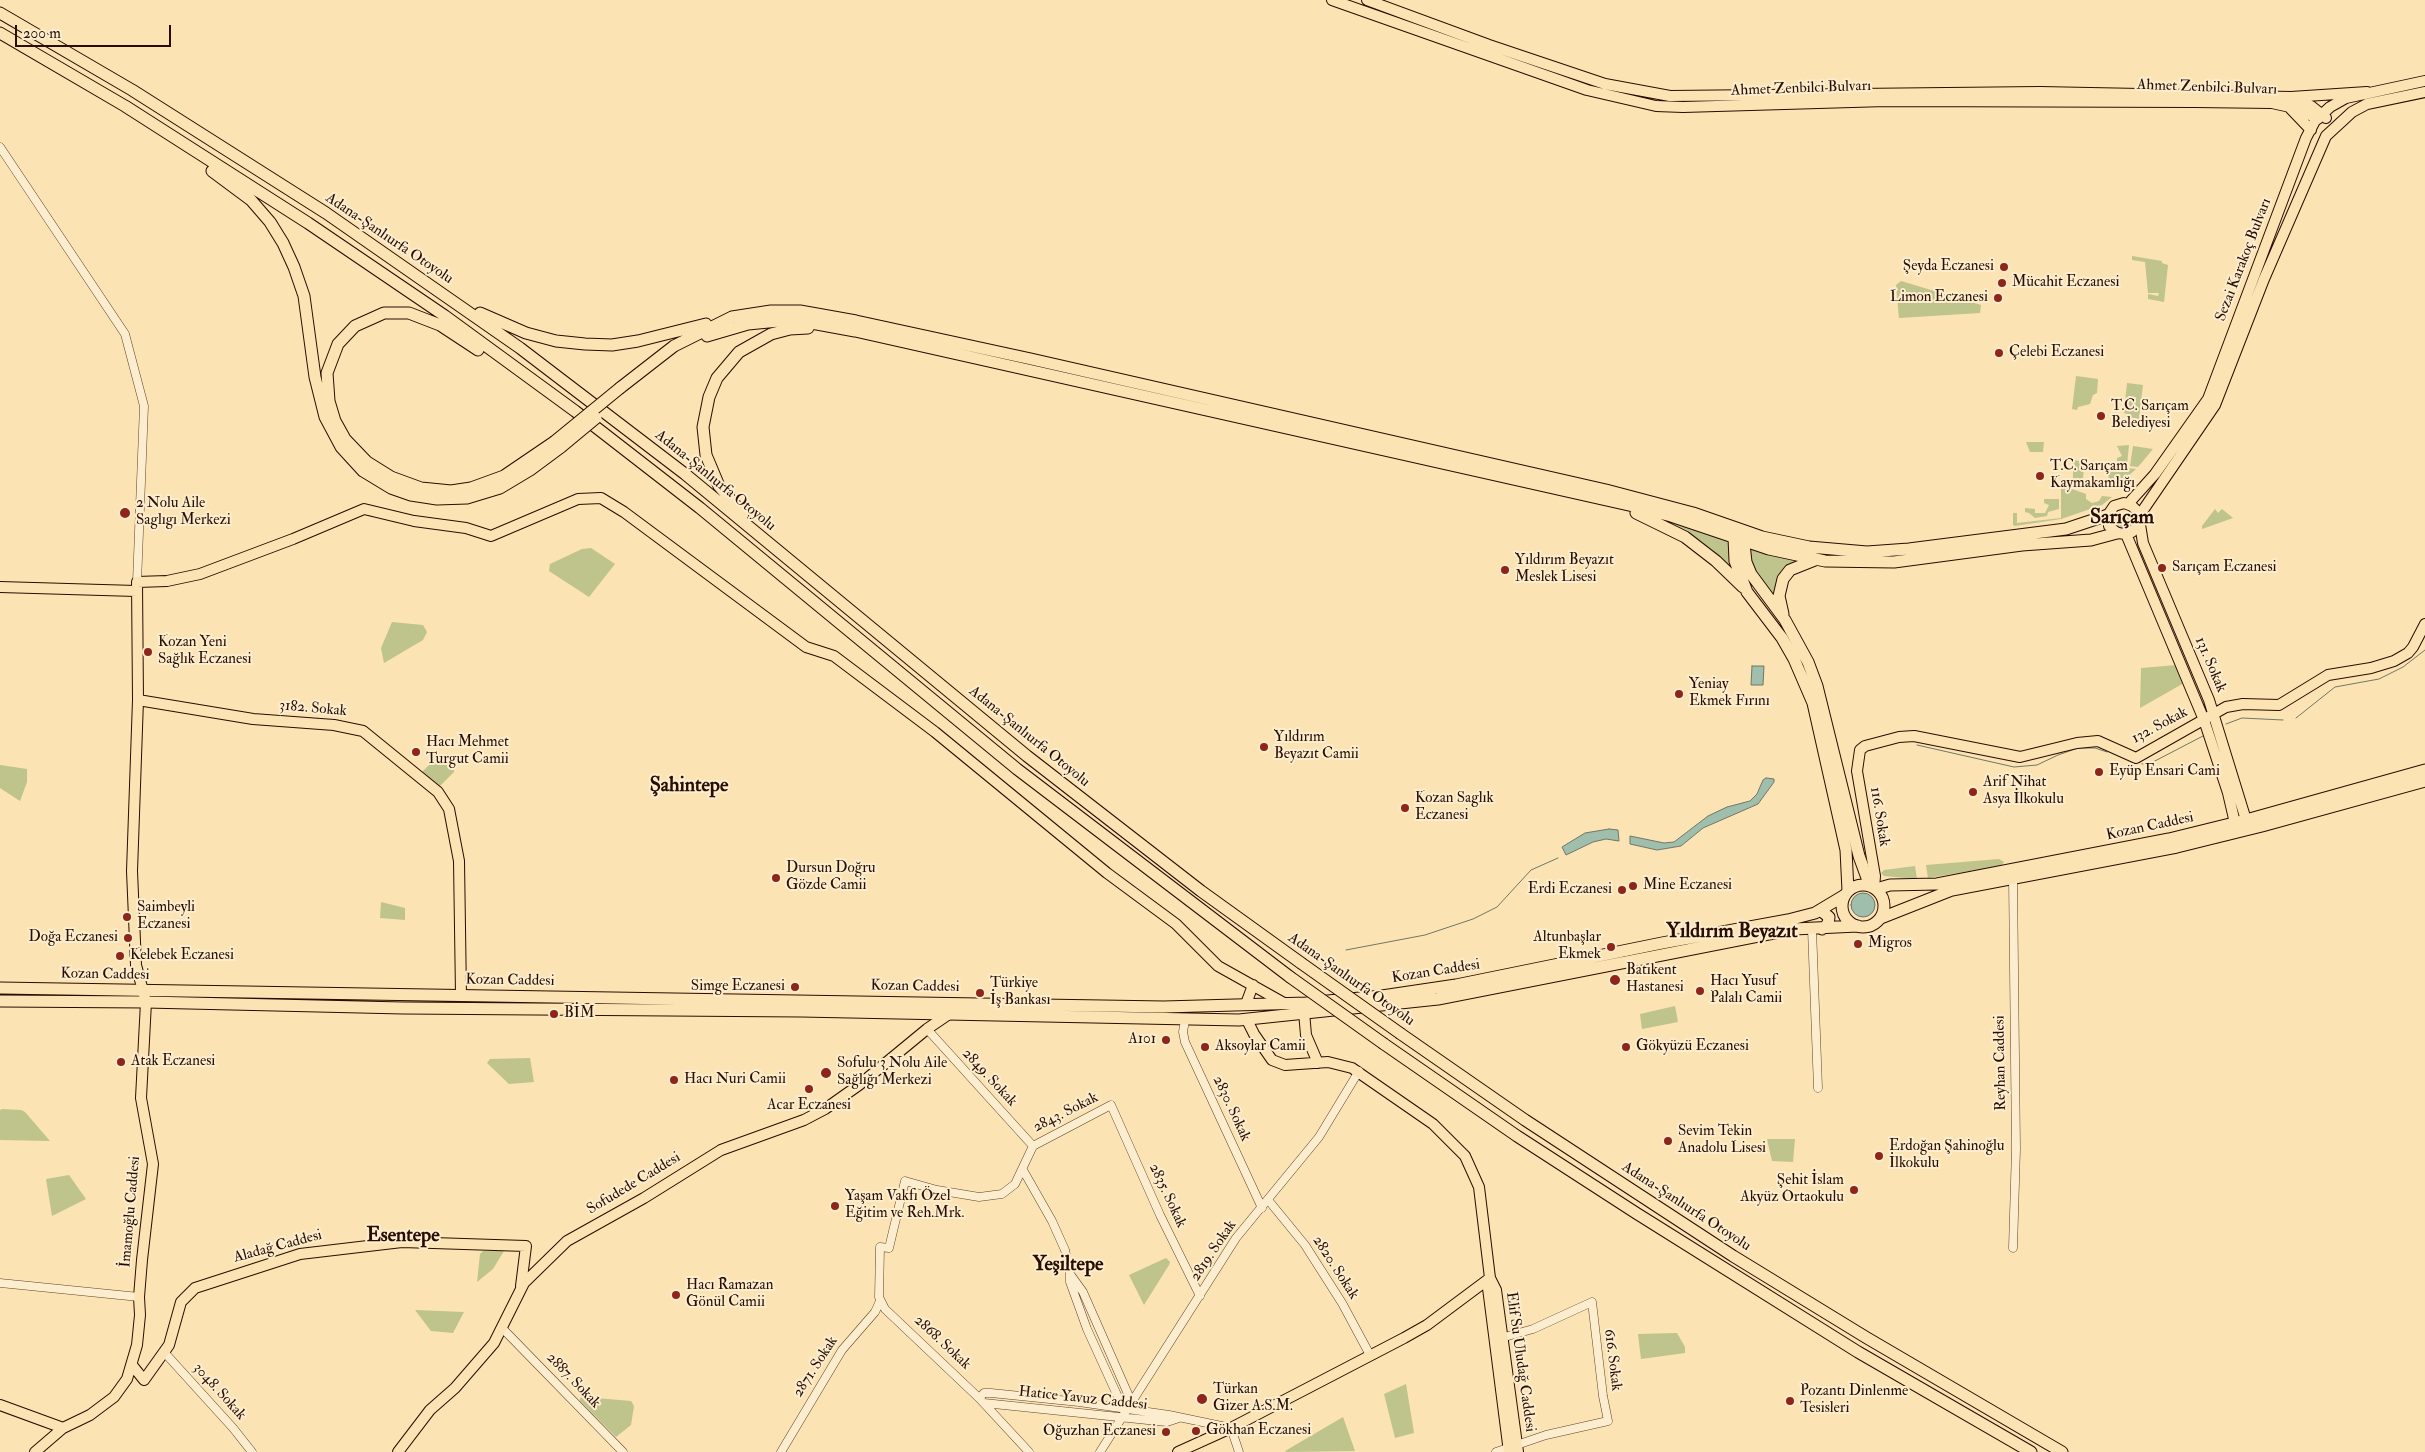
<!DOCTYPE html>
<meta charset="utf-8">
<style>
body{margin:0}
#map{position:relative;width:2425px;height:1452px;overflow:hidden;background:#fbe3b3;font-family:"IM FELL Double Pica",serif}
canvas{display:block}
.scale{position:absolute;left:15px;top:25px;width:156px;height:22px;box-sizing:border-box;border:2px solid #290d00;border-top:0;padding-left:6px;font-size:15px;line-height:18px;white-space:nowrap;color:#290d00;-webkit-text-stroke:4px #fcedce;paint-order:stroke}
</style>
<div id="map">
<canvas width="2425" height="1452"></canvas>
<div class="scale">200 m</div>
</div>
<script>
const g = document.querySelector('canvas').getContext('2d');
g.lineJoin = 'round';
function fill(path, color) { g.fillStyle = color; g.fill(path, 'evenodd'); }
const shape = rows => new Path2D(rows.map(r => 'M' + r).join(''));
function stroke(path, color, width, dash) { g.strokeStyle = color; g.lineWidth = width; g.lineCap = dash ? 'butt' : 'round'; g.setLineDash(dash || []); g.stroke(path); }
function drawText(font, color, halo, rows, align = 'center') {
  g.font = font + ' "IM FELL Double Pica",serif'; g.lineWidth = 4; g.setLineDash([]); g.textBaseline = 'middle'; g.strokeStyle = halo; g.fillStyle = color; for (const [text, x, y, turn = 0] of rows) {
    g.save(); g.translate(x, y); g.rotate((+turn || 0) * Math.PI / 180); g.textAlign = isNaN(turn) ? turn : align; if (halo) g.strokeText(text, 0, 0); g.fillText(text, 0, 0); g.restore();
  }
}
fill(shape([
 [2132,256,2162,261,2162,263,2168,265,2164,302,2148,299,2148,294,2158,296,2159,293,2148,293,2145,262,2132,260],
 [1901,281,1981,305,1980,313,1899,318,1896,285],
 [2076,376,2098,379,2097,393,2093,395,2090,404,2078,407,2077,410,2072,409],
 [2127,383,2143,385,2139,419,2128,417,2128,414,2124,413],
 [2026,442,2044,442,2043,452,2030,452],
 [2129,445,2127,465,2117,464,2117,458,2122,456,2117,446],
 [2133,446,2153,449,2138,467,2130,466],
 [2073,460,2085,462,2082,485,2075,483,2073,479],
 [2110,466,2136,469,2125,479,2113,484,2111,489,2107,488],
 [2064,481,2067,482,2072,489,2086,494,2086,499,2092,503,2099,501,2102,496,2112,497,2102,505,2061,519,2015,526,2013,525,2013,513,2017,513,2017,523,2061,518,2061,489,2064,489],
 [2044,499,2059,499,2059,509,2048,512,2047,516,2035,518,2029,513,2025,512,2025,508,2035,509,2035,513,2045,513,2049,505,2044,503],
 [2215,509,2218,513,2222,509,2233,518,2202,529,2202,526],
 '2115 521a8 8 0 1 1 16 0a8 8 0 1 1-16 0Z',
 [1652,515,1730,540,1736,575],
 [1748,547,1803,561,1795,564,1775,601,1753,570],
 [591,548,615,564,589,597,549,571,550,564,582,549],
 [392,622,423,625,427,632,423,640,384,663,381,648],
 [2177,665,2184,683,2140,708,2141,668],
 [438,756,454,770,454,772,438,788,421,773],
 [0,765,27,769,27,782,20,801,0,788],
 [1999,859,2004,862,2001,866,1928,878,1926,865],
 [1915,866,1917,879,1884,876,1881,873,1884,870],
 [381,902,405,908,405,920,380,918],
 [1675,1006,1678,1022,1642,1029,1640,1014],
 [530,1058,534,1082,509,1084,487,1063,490,1059],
 [2,1109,21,1110,25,1112,50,1141,0,1140,0,1110],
 [1767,1139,1795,1139,1793,1162,1772,1161],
 [69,1175,86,1199,52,1216,46,1179],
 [483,1251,504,1251,493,1269,477,1282,480,1254],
 [1166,1258,1170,1262,1169,1265,1144,1305,1129,1275],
 [415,1310,464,1312,453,1333,431,1331],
 [1677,1333,1685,1347,1685,1353,1641,1359,1638,1334],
 [1406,1384,1414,1433,1395,1438,1384,1394],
 [584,1397,631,1401,634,1406,631,1425,616,1437,580,1401,580,1398],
 [1343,1417,1355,1451,1286,1452,1285,1451]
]), '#bfc38c');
const water = shape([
 [1752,666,1764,666,1763,685,1751,685,1752,666],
 [1766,778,1774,779,1774,782,1758,804,1703,828,1681,846,1657,850,1630,844,1630,836,1664,843,1674,842,1708,816,1727,807,1750,801,1757,794,1763,780,1766,778],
 [1609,829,1618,830,1619,841,1606,839,1593,842,1566,855,1562,847,1585,833,1609,829],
 '1851 905a12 12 0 1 1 24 0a12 12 0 1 1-24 0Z'
]);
fill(water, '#9fbeac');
stroke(water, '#707767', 1);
stroke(shape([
 [2296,718,2335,687,2379,679,2403,667,2425,650],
 [2226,724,2242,718,2283,720],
 [1917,745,2014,767,2037,765,2058,755,2078,748,2095,748,2107,752],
 [2142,764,2151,763,2203,736],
 [1346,950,1425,935,1473,919,1497,907,1531,870,1558,858]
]), '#707767', 1);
const minor = shape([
 [0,147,125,334,144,406,137,582],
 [1812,929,1818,1088],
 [1185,1020,1183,1032,1185,1042,1262,1208],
 [927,1029,1033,1146],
 [1033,1146,1111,1105,1160,1215,1200,1296],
 [1023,1170,1052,1221,1065,1250,1070,1274,1083,1292,1132,1403],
 [1269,1201,1305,1245,1342,1303,1370,1355],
 [2013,1248,2016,1149,2013,878],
 [1070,1274,1070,1282,1087,1329,1123,1408],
 [0,1283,139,1297],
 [503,1329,623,1452],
 [164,1352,233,1428,252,1452],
 [979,1398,984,1393,991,1393,1079,1402,1169,1415,1231,1428,1239,1452],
 [984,1403,1167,1422,1179,1418],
 [781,1452,842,1350,875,1312,880,1301],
 [1029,1452,979,1398,885,1309,879,1297,880,1247,889,1248,905,1181,937,1190,979,1197,1002,1194,1015,1184,1033,1146],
 [1100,1452,1236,1238,1319,1137,1359,1071],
 [1496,1452,1546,1435,1608,1421,1603,1396,1592,1302,1533,1329,1501,1338]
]);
const major = shape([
 [1332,0,1587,90,1656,106,1683,107,1886,101,2195,102,2272,103,2299,109,2318,119],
 [1367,0,1489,45,1605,84,1670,96,2040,92,2291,97,2367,92],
 [2294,98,2311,106,2326,118],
 [2289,107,2311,130],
 [2128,504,2155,474,2208,399,2306,138,2315,121,2330,107,2346,98,2425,81],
 [2139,516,2215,405,2264,279,2326,136,2352,112,2367,104,2425,92],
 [2138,525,2132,532,2126,534,2117,533,2109,526,2108,515,2114,506,2124,503,2132,506,2138,512,2143,543,2209,700,2246,820],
 [2126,534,2204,720,2228,793,2235,823],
 [0,587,136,591],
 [138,700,253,719,334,725,363,731,438,792,449,809,459,861,461,995],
 [1874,888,1875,876,1857,771,1860,750,1865,746,1899,737,1914,736,2020,757,2077,743,2098,741,2136,758,2226,707,2243,704,2279,705,2328,675,2371,668,2394,661,2408,653,2413,647,2425,624],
 [1246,1004,1253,985],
 [1304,1012,1306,1035,1318,1063],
 [1247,1020,1254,1034,1272,1060,1285,1065,1328,1062,1352,1068,1433,1124,1465,1156,1479,1187,1490,1278,1488,1288,1509,1452],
 [1490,1278,1496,1290,1518,1452],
 [132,1365,144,1380,169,1345,181,1302,195,1288,300,1254,402,1242,526,1246,521,1286],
 [0,1405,63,1428],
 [35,1452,63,1428,90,1415,114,1397,127,1379,137,1345,140,1315,139,1297,142,1260,153,1164,141,1098,146,1002,136,965,132,871,138,700,137,582,167,581,200,574,293,539,364,509,414,521,466,528,491,536,578,499,601,498,624,512,806,647,834,656,935,732,1107,873,1176,924,1218,966,1284,1003],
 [398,1452,430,1410,455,1388,494,1343,524,1283,567,1241,644,1198,721,1150,804,1120,825,1109,859,1085,927,1029,949,1014],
 [1178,1452,1231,1428,1404,1338,1427,1325,1490,1278]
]);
const highway = shape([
 [0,13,132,90,326,213,520,348,685,474,1027,756,1201,891,1301,963],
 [0,33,125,106,308,223,445,316,575,411,700,508,1017,769,1290,977],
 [212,171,251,200,270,222,283,243,294,267,304,296,315,377,325,417,341,447,363,471,391,488,411,495,437,499,467,498,500,488,530,470,561,447],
 [480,313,526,333,556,341,585,344,612,345,638,341,706,324],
 [707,336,748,324,779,321,806,322,855,331,1633,506,1671,516,1769,549,1825,561,1894,562,2022,545,2091,540,2117,533],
 [478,350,440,325,409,313,384,313,355,326,338,344,327,373,329,401,335,421,345,439,367,462,391,477,421,488,451,491,471,488,504,476,554,442],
 [620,388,674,346,732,317,771,311,800,311,856,321,1031,359,1606,490,1693,513,1762,537,1809,547,1867,552,1909,549,2066,529,2108,515],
 [1636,513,1685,537,1716,561,1743,587],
 [743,514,719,486,706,455,703,427,709,397,717,378,739,352,771,334,790,329,808,328],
 [1736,533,1734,538,1735,561,1747,592,1782,638,1794,659,1813,703,1846,850,1848,891],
 [1743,535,1746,562,1751,574,1785,620,1808,662,1817,686,1859,856,1870,886],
 [1783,614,1779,596,1783,579,1790,570,1815,560],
 '1842 906a21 21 0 1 1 42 0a21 21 0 1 1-42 0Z',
 [1876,889,1890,885,1937,884,2169,839,2246,820,2425,770],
 [1820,910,1829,917,1828,924,1822,929],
 [1881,918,1952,890,2177,847,2262,826,2425,781],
 [0,988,1164,1007,1306,1003,1382,996,1456,985,1662,943,1788,920,1815,913,1845,895],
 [0,1001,146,1002,403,1008,801,1011,1239,1020,1438,999,1794,929,1858,926],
 [1401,1034,1525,1120,1733,1256,1867,1338,2062,1452],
 [1384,1044,1517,1136,1636,1213,1858,1352,2031,1452]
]);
stroke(minor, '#5e422d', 9);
stroke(major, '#290d00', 12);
stroke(highway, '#290d00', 13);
stroke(minor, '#fcedce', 8);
stroke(major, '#fbe3b3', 10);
stroke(highway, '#fbe3b3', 11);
const highwayBridge = shape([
 [554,442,620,388],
 [561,447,596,418],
 [1301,963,1401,1034],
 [1290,977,1384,1044]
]);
stroke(highwayBridge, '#290d00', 13, []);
stroke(highwayBridge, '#fbe3b3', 11);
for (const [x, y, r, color] of [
 [2004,267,5,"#8f2418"],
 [2002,283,5,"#8f2418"],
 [1998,298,5,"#8f2418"],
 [1999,353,5,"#8f2418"],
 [2101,416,5,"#8f2418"],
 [2040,476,5,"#8f2418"],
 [125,513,6,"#8f2418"],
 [2162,568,5,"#8f2418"],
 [1505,570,5,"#8f2418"],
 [148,652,5,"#8f2418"],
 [1679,694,5,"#8f2418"],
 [1264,747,5,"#8f2418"],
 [416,752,5,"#8f2418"],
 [2099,772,5,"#8f2418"],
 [1973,792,5,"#8f2418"],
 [1405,808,5,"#8f2418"],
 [776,878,5,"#8f2418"],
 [1633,886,5,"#8f2418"],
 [1622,890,5,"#8f2418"],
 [127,917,5,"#8f2418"],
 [128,938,5,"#8f2418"],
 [1858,944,5,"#8f2418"],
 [1611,947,5,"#8f2418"],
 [120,956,5,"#8f2418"],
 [1615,980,6,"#8f2418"],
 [795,987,5,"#8f2418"],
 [1700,991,5,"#8f2418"],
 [980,993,5,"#8f2418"],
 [554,1014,5,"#8f2418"],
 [1166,1040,5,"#8f2418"],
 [1205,1047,5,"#8f2418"],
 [1626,1047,5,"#8f2418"],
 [121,1062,5,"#8f2418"],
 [826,1073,6,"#8f2418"],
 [674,1080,5,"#8f2418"],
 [809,1089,5,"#8f2418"],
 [1668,1141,5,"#8f2418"],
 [1879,1156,5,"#8f2418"],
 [1854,1190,5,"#8f2418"],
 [835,1206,5,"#8f2418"],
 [676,1295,5,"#8f2418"],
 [1202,1399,6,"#8f2418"],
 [1790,1401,5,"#8f2418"],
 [1196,1431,5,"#8f2418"],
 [1166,1432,5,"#8f2418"]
]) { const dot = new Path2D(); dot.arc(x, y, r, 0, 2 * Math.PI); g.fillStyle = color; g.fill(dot); stroke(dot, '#fcedce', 2); }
drawText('15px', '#290d00', '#fcedce', [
 ["Ahmet Zenbilci Bulvarı",2207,88,2],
 ["Ahmet Zenbilci Bulvarı",1801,89,-2],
 ["Adana-Şanlıurfa Otoyolu",389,239,34],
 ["Sezai Karakoç Bulvarı",2244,260,-69],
 ["Adana-Şanlıurfa Otoyolu",715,481,39],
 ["131. Sokak",2210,665,67],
 ["3182. Sokak",313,709,5],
 ["132. Sokak",2160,726,-28],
 ["Adana-Şanlıurfa Otoyolu",1029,737,39],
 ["116. Sokak",1879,817,81],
 ["Kozan Caddesi",2150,827,-12],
 ["Kozan Caddesi",1436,972,-9],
 ["Kozan Caddesi",105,975,1],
 ["Adana-Şanlıurfa Otoyolu",1351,980,35],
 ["Kozan Caddesi",510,981,1],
 ["Kozan Caddesi",915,987,1],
 ["Reyhan Caddesi",2001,1063,-91],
 ["2849. Sokak",989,1078,47],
 ["2830. Sokak",1231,1109,65],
 ["2843. Sokak",1066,1113,-27],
 ["Sofudede Caddesi",634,1184,-31],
 ["2835. Sokak",1167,1196,65],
 ["Adana-Şanlıurfa Otoyolu",1686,1207,33],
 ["İmamoğlu Caddesi",131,1212,-85],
 ["Aladağ Caddesi",278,1247,-15],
 ["2819. Sokak",1214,1251,-56],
 ["2820. Sokak",1335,1268,57],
 ["2868. Sokak",942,1343,43],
 ["616. Sokak",1612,1360,83],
 ["Elif Su Uludağ Caddesi",1520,1362,82],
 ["2871. Sokak",816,1367,-57],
 ["2887. Sokak",573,1381,46],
 ["3048. Sokak",219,1392,48],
 ["Hatice Yavuz Caddesi",1083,1399,6]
]);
drawText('15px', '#290d00', '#fcedce', [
 ["Şeyda Eczanesi",1994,267,"right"],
 ["Mücahit Eczanesi",2012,283],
 ["Limon Eczanesi",1988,298,"right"],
 ["Çelebi Eczanesi",2009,353],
 ["T.C. Sarıçam",2111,407],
 ["Belediyesi",2111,424],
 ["T.C. Sarıçam",2050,467],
 ["Kaymakamlığı",2050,484],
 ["2 Nolu Aile",136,504],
 ["Saglıgı Merkezi",136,521],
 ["Yıldırım Beyazıt",1515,561],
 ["Meslek Lisesi",1515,578],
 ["Sarıçam Eczanesi",2172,568],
 ["Kozan Yeni",158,643],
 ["Sağlık Eczanesi",158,660],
 ["Yeniay",1689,685],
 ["Ekmek Fırını",1689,702],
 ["Yıldırım",1274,738],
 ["Beyazıt Camii",1274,755],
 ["Hacı Mehmet",426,743],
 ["Turgut Camii",426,760],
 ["Eyüp Ensari Cami",2109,772],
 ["Arif Nihat",1983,783],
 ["Asya İlkokulu",1983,800],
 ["Kozan Saglık",1415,799],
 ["Eczanesi",1415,816],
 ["Dursun Doğru",786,869],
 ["Gözde Camii",786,886],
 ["Mine Eczanesi",1643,886],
 ["Erdi Eczanesi",1612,890,"right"],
 ["Saimbeyli",137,908],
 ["Eczanesi",137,925],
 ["Doğa Eczanesi",118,938,"right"],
 ["Altunbaşlar",1601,938,"right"],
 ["Ekmek",1601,955,"right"],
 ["Migros",1868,944],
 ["Kelebek Eczanesi",130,956],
 ["Batıkent",1626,971],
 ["Hastanesi",1626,988],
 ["Hacı Yusuf",1710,982],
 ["Palalı Camii",1710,999],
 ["Türkiye",990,984],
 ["İş Bankası",990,1001],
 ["Simge Eczanesi",785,987,"right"],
 ["BİM",564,1014],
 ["A101",1156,1040,"right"],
 ["Aksoylar Camii",1215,1047],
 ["Gökyüzü Eczanesi",1636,1047],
 ["Atak Eczanesi",131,1062],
 ["Sofulu 3 Nolu Aile",837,1064],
 ["Sağlığı Merkezi",837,1081],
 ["Hacı Nuri Camii",684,1080],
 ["Acar Eczanesi",809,1106,"center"],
 ["Sevim Tekin",1678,1132],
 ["Anadolu Lisesi",1678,1149],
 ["Erdoğan Şahinoğlu",1889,1147],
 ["İlkokulu",1889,1164],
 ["Şehit İslam",1844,1181,"right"],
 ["Akyüz Ortaokulu",1844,1198,"right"],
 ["Yaşam Vakfı Özel",845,1197],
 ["Eğitim ve Reh.Mrk.",845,1214],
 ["Hacı Ramazan",686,1286],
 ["Gönül Camii",686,1303],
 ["Türkan",1213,1390],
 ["Gizer A.S.M.",1213,1407],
 ["Pozantı Dinlenme",1800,1392],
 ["Tesisleri",1800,1409],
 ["Gökhan Eczanesi",1206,1431],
 ["Oğuzhan Eczanesi",1156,1432,"right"]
], 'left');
drawText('bold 20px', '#290d00', '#fcedce', [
 ["Sarıçam",2122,519],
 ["Şahintepe",689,787],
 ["Yıldırım Beyazıt",1732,933],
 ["Esentepe",403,1237],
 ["Yeşiltepe",1068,1266]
]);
</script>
